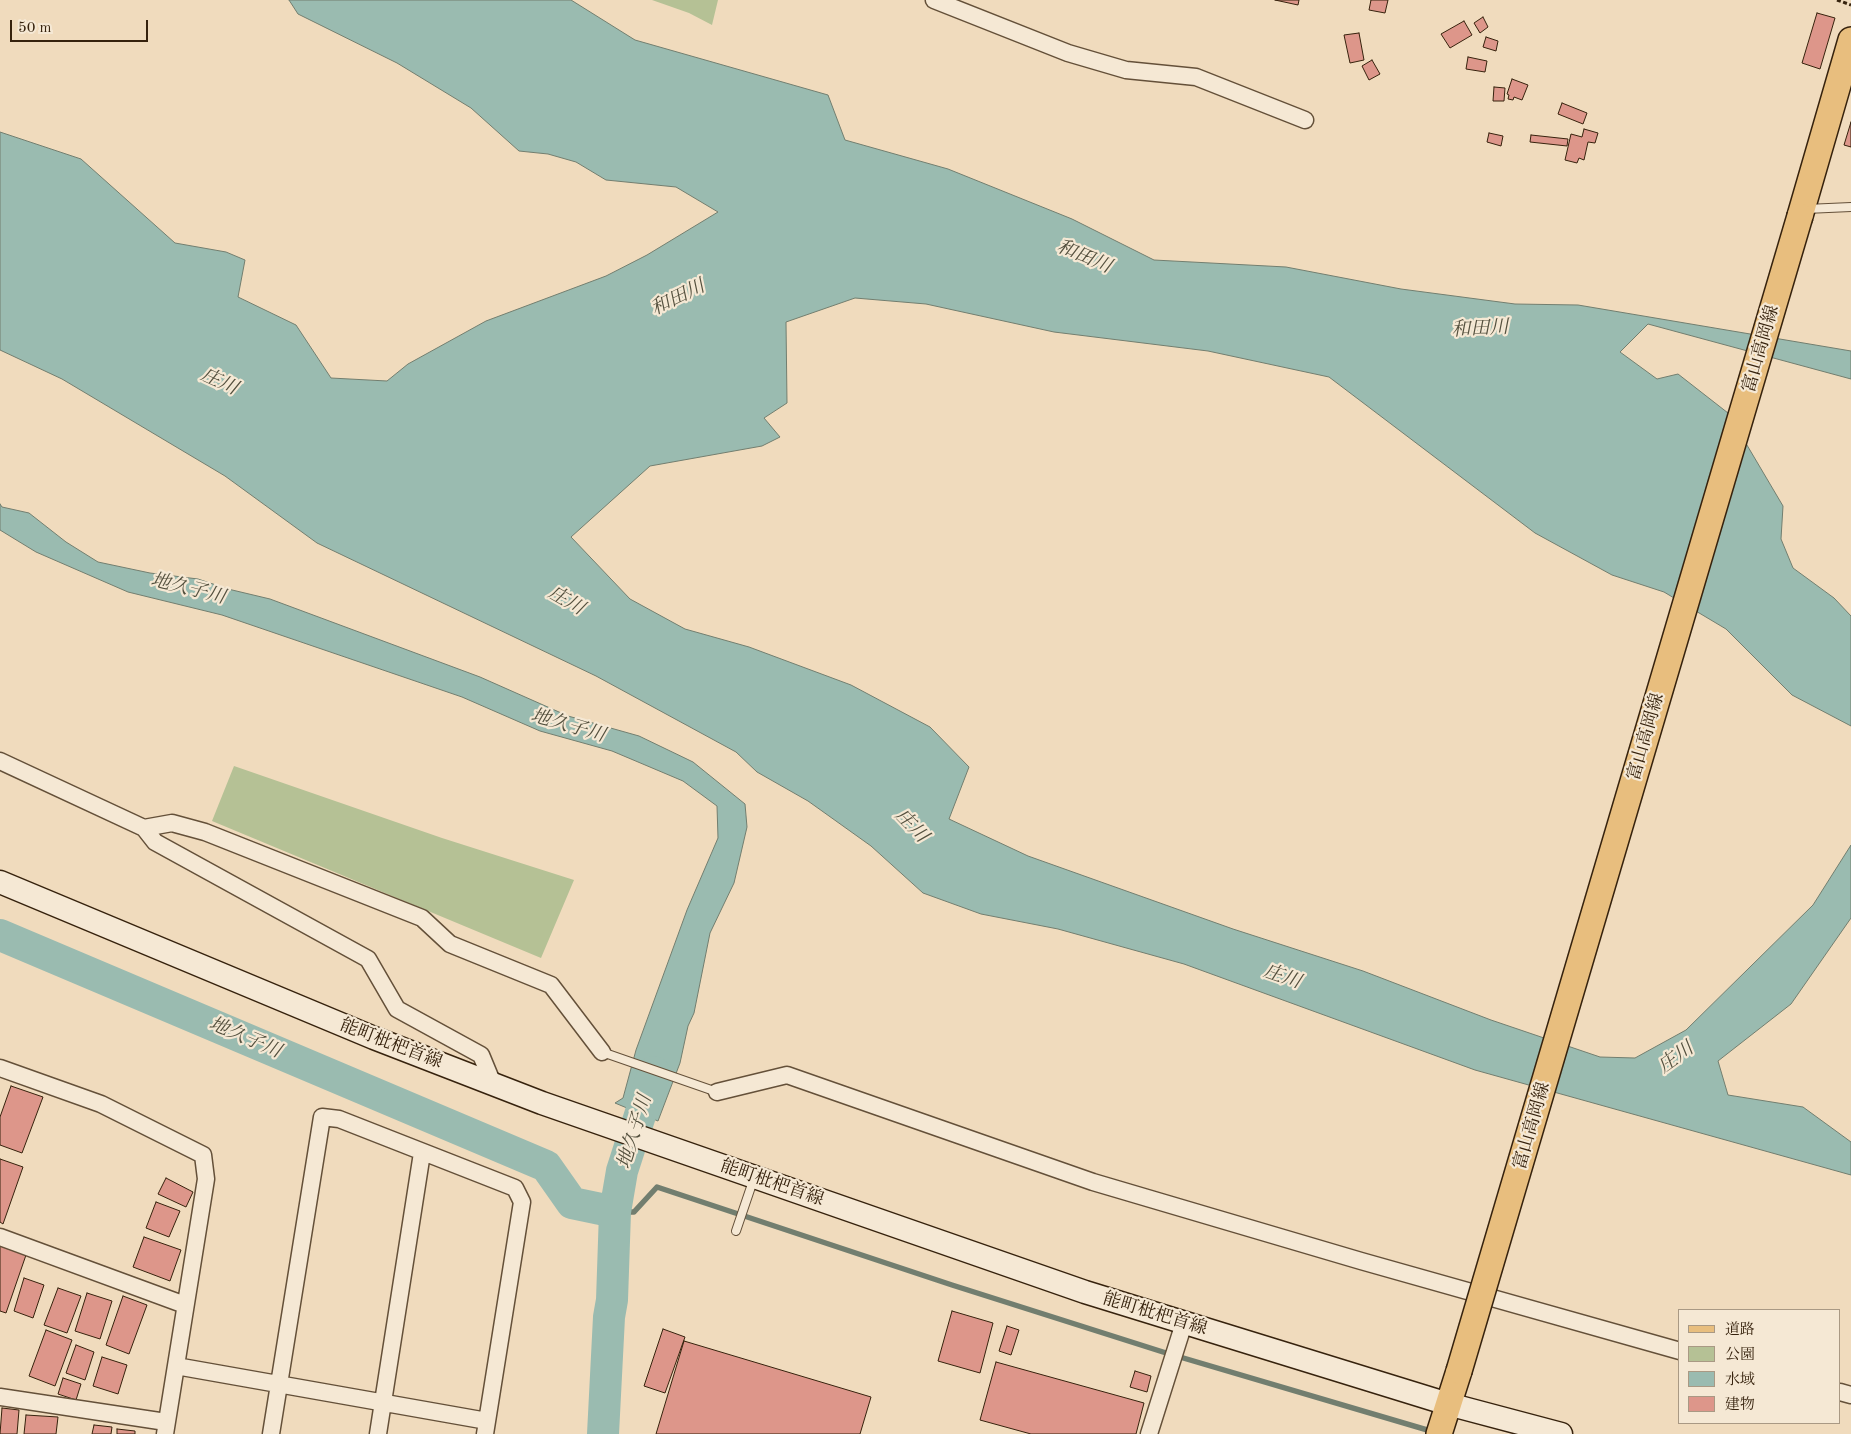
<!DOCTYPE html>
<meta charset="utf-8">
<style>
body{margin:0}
#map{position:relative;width:1851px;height:1434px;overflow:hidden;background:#f0dbbd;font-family:"Old Standard TT","Noto Serif JP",serif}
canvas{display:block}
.legend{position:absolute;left:1678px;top:1309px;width:162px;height:115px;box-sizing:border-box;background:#f5e8d4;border:1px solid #a99984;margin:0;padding:6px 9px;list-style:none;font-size:15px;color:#36220d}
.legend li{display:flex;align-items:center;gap:10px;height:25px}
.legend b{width:25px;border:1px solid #a99984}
.scale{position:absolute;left:10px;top:20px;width:138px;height:22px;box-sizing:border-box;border:2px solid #36220d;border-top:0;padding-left:6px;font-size:15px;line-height:18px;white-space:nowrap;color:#36220d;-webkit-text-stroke:4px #f5e8d4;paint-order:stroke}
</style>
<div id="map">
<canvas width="1851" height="1434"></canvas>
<ul class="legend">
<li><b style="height:6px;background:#e8be7e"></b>道路</li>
<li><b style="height:14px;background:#b5c195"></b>公園</li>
<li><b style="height:14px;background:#9abbb0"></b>水域</li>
<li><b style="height:14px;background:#dd968a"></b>建物</li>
</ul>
<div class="scale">50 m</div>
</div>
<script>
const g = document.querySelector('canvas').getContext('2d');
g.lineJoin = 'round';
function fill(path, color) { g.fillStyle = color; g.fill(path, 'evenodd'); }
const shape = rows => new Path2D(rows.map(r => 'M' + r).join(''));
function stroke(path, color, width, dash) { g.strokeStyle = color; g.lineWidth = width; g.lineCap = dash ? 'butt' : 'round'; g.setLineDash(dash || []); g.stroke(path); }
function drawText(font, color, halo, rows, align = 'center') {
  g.font = font + ' "Old Standard TT","Noto Serif JP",serif'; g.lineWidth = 4.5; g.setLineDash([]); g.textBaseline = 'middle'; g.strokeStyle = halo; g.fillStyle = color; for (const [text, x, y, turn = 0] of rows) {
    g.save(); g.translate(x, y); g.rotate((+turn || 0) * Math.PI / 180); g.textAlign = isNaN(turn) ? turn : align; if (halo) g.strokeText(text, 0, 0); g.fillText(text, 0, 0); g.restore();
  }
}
fill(shape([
 [652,0,718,0,712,25,689,13],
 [234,766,442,838,574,880,541,958,212,821]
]), '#b5c195');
const water = shape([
 [289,0,571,0,635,40,828,95,845,140,948,169,1072,219,1154,260,1286,267,1401,289,1515,304,1578,305,1851,351,1851,379,1648,324,1620,352,1657,379,1678,374,1728,413,1783,506,1781,539,1793,568,1834,598,1851,616,1851,726,1792,695,1726,629,1664,592,1612,575,1535,533,1329,377,1208,351,1054,332,926,304,855,298,786,322,787,403,764,418,780,437,762,446,650,466,571,537,630,599,685,629,749,647,851,685,930,727,969,767,949,819,1028,856,1233,929,1363,971,1491,1020,1600,1057,1635,1058,1686,1030,1813,905,1851,845,1851,918,1791,1004,1718,1061,1728,1095,1803,1107,1851,1142,1851,1175,1475,1070,1184,964,1058,929,981,914,923,893,871,846,808,801,757,772,736,752,596,676,317,543,225,476,62,379,0,350,0,132,81,159,175,243,226,252,245,260,238,297,296,325,331,378,387,381,408,364,486,321,606,276,647,255,718,212,676,187,606,180,576,162,548,154,519,151,471,108,397,63,298,14,289,0],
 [0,504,2,507,29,513,66,542,98,562,150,573,198,579,228,589,270,599,480,677,568,716,639,736,693,762,745,804,747,827,734,883,710,933,694,1013,688,1026,680,1063,658,1121,615,1103,623,1098,636,1050,687,910,718,838,717,806,683,781,612,751,540,731,462,697,222,615,128,592,36,552,0,530,0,504]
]);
fill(water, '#9abbb0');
stroke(water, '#727e6f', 1);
stroke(shape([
 [615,1212,634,1212,657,1187,952,1285,1163,1352,1434,1432]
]), '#727e6f', 5.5);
stroke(shape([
 [0,935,546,1166,572,1203,615,1212],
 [603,1434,609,1317,612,1300,615,1212,622,1171,654,1072]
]), '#9abbb0', 32);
const building = shape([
 [1275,0,1299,0,1298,5,1275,0],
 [1371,0,1388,0,1385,13,1369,10,1371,0],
 [1817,13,1835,18,1820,69,1802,63,1817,13],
 [1483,17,1488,27,1480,33,1474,23,1483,17],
 [1464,21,1472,35,1450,48,1441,34,1464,21],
 [1359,33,1364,60,1350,63,1344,35,1359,33],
 [1486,37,1498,41,1496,51,1483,47,1486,37],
 [1468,57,1487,61,1485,72,1466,69,1468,57],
 [1372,60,1380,74,1369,80,1362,66,1372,60],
 [1512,79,1528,85,1522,100,1514,97,1513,100,1508,99,1509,95,1507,94,1512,79],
 [1494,87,1505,88,1504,101,1493,101,1494,87],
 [1562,103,1587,113,1583,124,1558,114,1562,103],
 [1851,122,1851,147,1844,145,1851,122],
 [1584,129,1598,133,1595,143,1588,142,1584,160,1579,158,1577,163,1565,160,1571,134,1582,137,1584,129],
 [1489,133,1503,136,1501,146,1487,142,1489,133],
 [1531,135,1568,139,1567,146,1530,142,1531,135],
 [11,1086,43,1097,22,1153,0,1145,0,1117,11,1086],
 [0,1159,23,1167,3,1224,0,1222,0,1159],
 [166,1178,193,1192,186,1207,158,1194,166,1178],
 [156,1202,180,1211,169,1237,146,1228,156,1202],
 [144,1237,181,1250,170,1281,133,1267,144,1237],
 [0,1246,26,1255,6,1313,0,1311,0,1246],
 [24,1278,44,1285,33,1318,14,1311,24,1278],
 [58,1288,81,1296,67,1333,44,1325,58,1288],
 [87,1293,112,1301,100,1339,75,1331,87,1293],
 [123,1296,147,1305,129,1354,106,1345,123,1296],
 [952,1311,993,1323,980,1373,938,1361,952,1311],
 [1007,1326,1019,1330,1011,1355,999,1351,1007,1326],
 [663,1329,685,1337,665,1393,644,1386,663,1329],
 [46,1330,72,1340,55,1386,29,1376,46,1330],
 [684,1341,871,1397,860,1434,656,1434,684,1341],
 [76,1345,94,1352,85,1380,66,1373,76,1345],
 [102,1357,127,1365,118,1394,93,1386,102,1357],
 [996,1362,1144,1403,1136,1434,1031,1434,980,1420,996,1362],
 [1135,1371,1151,1376,1147,1392,1130,1387,1135,1371],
 [63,1378,81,1384,76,1400,58,1394,63,1378],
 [2,1408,19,1410,17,1434,0,1434,2,1408],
 [26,1415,58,1417,56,1434,24,1434,26,1415],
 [94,1425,112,1427,111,1434,92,1434,94,1425],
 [117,1429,135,1431,135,1434,117,1434,117,1429]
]);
fill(building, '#dd968a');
stroke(building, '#36220d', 1);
const lane = shape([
 [1806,209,1851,207],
 [602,1052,717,1092],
 [736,1231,754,1178]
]);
const street = shape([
 [934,0,1068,53,1126,70,1196,77,1305,120],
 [0,761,144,828,172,823,205,832,422,918,450,944,551,985,602,1052],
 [144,828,155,842,368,959,397,1009,481,1055,493,1084],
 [0,1068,101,1104,203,1155,206,1179,165,1434],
 [717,1092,787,1075,1093,1182,1361,1261,1680,1351],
 [0,1237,185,1305],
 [176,1366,487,1421],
 [1840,1392,1851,1395],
 [0,1397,166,1422],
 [271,1434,322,1117,339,1119,515,1188,522,1202,485,1434],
 [378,1434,422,1153],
 [1149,1434,1184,1323]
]);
const secondary = shape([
 [0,882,374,1038,542,1103,1085,1292,1448,1404,1561,1434]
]);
const primary = shape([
 [1800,216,1851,40],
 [1439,1434,1459,1371]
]);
stroke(lane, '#645039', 10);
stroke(street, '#645039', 19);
stroke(secondary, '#36220d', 25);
stroke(primary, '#36220d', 28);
stroke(shape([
 [1837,0,1851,5]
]), '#36220d', 3, [4, 2.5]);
stroke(lane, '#f5e8d4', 8);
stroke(street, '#f5e8d4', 16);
stroke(secondary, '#f5e8d4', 22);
stroke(primary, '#e8be7e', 25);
const primaryBridge = shape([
 [1459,1371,1800,216]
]);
stroke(primaryBridge, '#36220d', 28, []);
stroke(primaryBridge, '#e8be7e', 25);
drawText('18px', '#36220d', '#f5e8d4', [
 ["富山高岡線",1761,349,-74],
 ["富山高岡線",1646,737,-74],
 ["能町枇杷首線",391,1044,21],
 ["富山高岡線",1532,1126,-74],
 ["能町枇杷首線",772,1183,19],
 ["能町枇杷首線",1155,1314,17]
]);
drawText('italic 19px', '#54503e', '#f5e8d4', [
 ["和田川",1084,257,23],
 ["和田川",678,298,-26],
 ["和田川",1480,329,-3],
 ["庄川",219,382,25],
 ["地久子川",188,589,14],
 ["庄川",566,601,30],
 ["地久子川",568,726,16],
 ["庄川",911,826,46],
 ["庄川",1282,977,19],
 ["地久子川",245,1038,23],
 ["庄川",1676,1058,-36],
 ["地久子川",635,1132,-73]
]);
</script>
